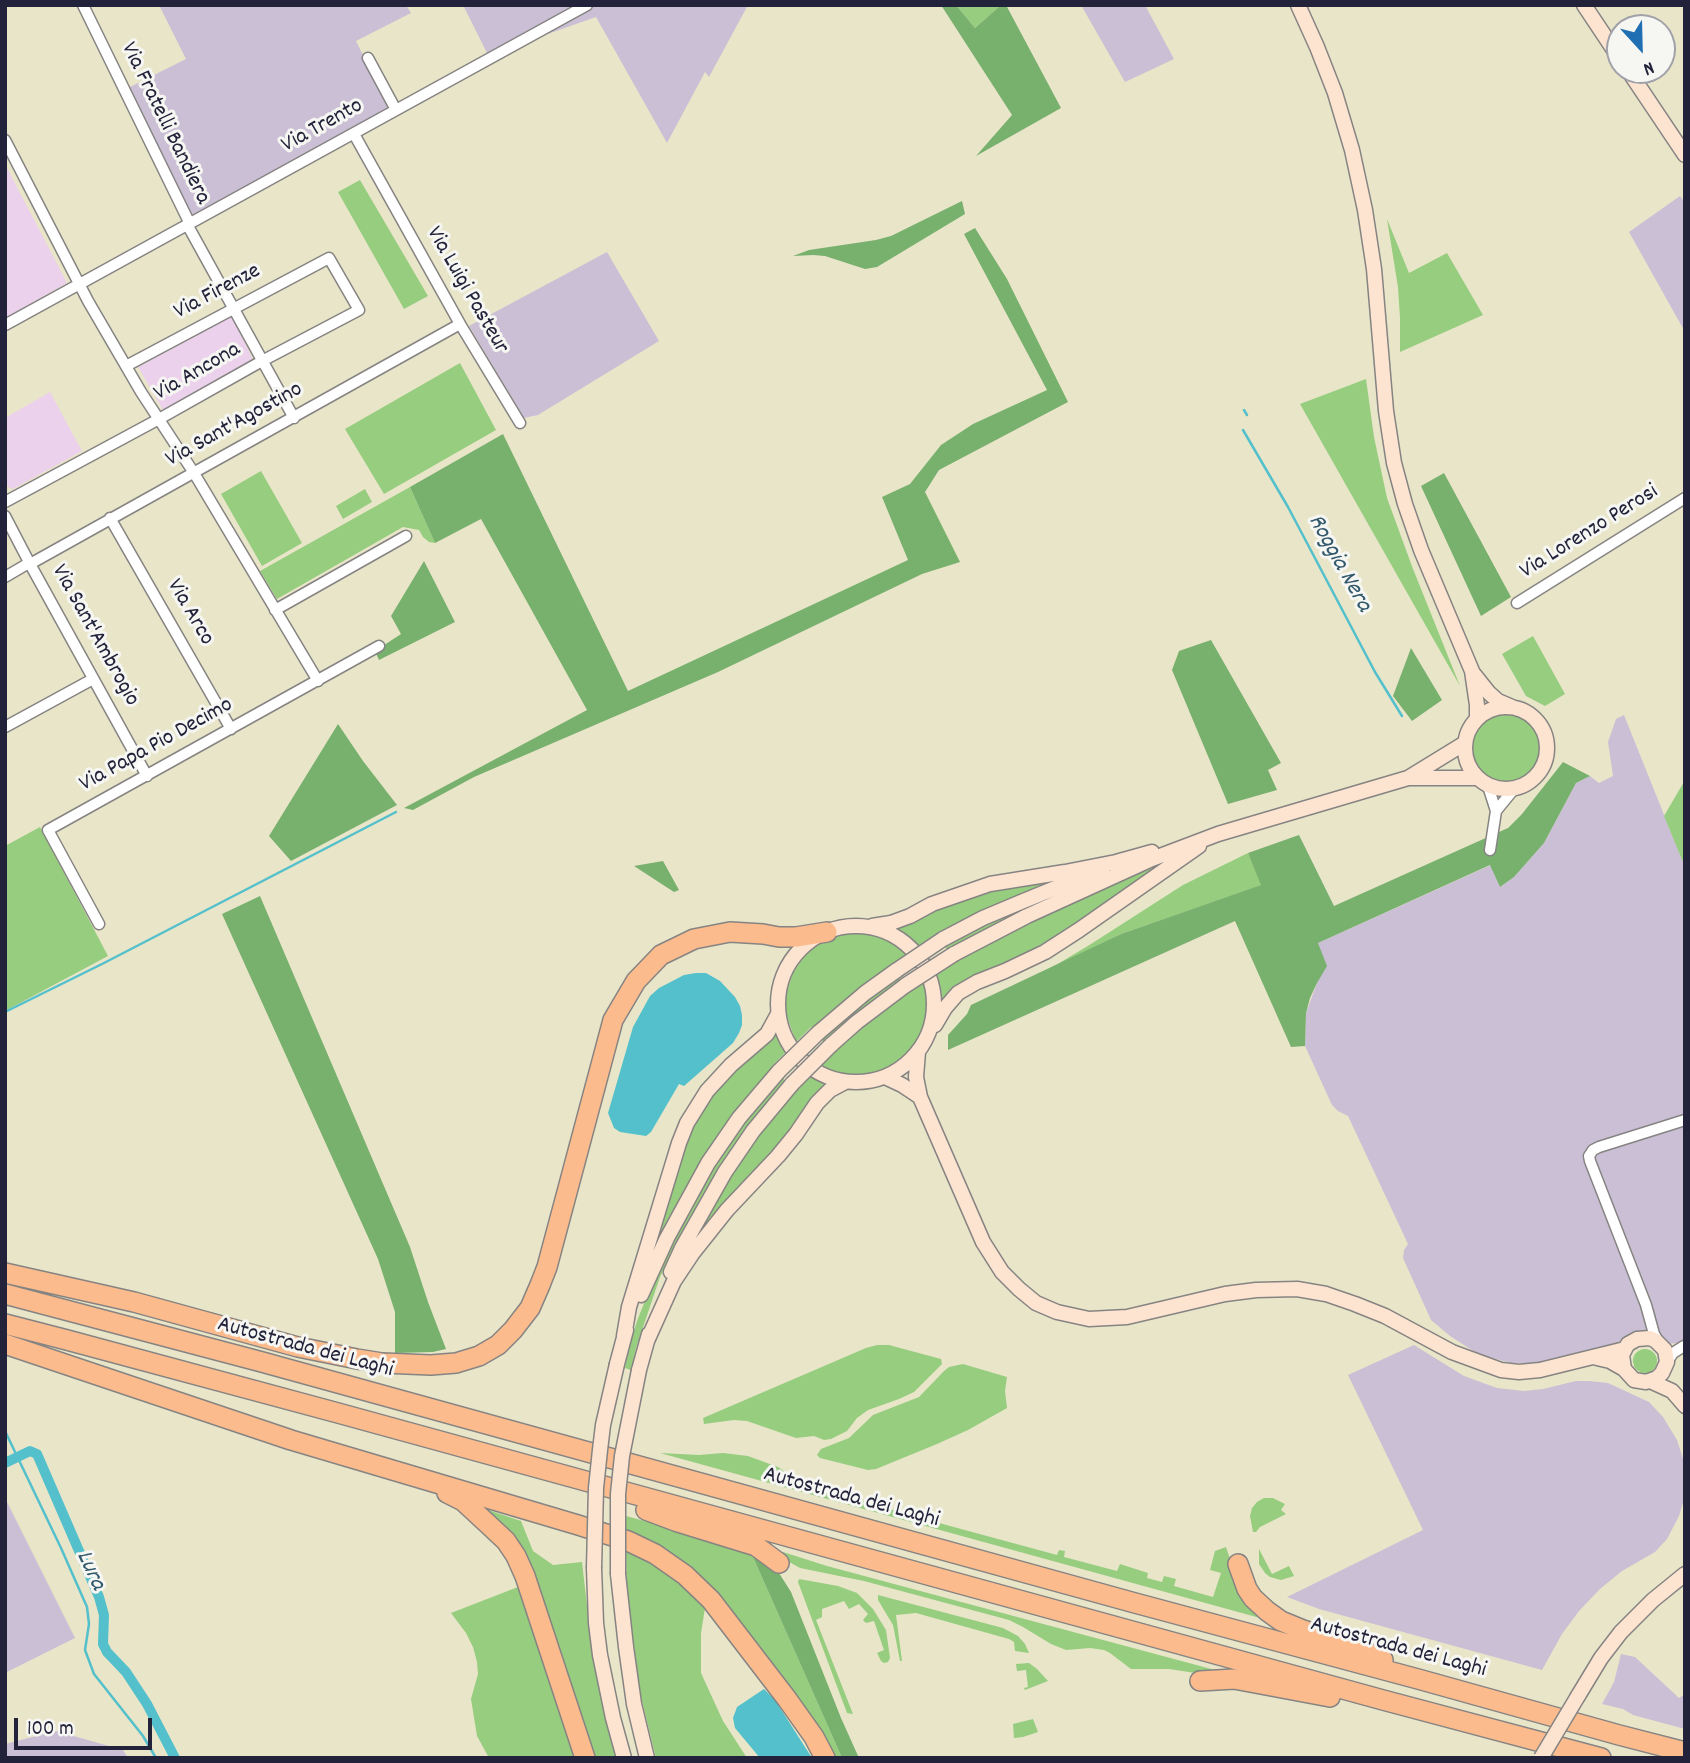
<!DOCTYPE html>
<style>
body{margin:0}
#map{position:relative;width:1690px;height:1763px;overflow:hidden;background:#e9e5c9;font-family:Dekko,sans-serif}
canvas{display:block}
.frame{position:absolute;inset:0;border:7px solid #22223b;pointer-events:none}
.north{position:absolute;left:1606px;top:14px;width:70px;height:70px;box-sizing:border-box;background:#f6f6f2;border:2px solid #a1a1a9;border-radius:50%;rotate:158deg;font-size:19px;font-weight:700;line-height:28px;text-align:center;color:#22223b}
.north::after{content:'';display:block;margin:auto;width:24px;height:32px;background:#1f6fb2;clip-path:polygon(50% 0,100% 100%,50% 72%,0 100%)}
.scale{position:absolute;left:14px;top:1718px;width:138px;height:32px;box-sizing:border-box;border:4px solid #22223b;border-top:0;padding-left:9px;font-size:21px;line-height:24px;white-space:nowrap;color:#22223b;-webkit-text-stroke:5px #f6f6f2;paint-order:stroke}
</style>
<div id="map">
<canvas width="1690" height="1763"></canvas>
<div class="frame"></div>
<div class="north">N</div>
<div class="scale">100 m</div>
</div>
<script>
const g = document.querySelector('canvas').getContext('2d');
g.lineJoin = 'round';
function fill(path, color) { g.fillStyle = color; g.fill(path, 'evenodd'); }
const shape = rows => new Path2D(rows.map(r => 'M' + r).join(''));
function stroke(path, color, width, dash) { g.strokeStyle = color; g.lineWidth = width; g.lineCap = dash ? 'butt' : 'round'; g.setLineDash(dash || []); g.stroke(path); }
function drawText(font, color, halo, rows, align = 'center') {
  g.font = font + ' Dekko,sans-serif'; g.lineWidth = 6; g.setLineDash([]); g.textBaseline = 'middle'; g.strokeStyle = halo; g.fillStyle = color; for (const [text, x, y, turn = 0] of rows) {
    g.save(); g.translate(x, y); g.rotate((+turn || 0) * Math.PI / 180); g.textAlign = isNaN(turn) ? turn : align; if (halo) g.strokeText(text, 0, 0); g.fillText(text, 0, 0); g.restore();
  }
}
fill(shape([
 [5,164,67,283,5,318],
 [232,316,253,360,163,410,138,367],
 [50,392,82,451,13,489,8,487,5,479,5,418]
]), '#ebd1eb');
fill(shape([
 [159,5,406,5,411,13,356,41,390,110,192,217,128,88,186,59],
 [463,5,748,5,709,77,705,72,667,143,596,17,488,55],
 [1081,5,1145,5,1174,59,1125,82],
 [1680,196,1685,203,1685,332,1629,232],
 [607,252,659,341,538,415,524,418,469,326],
 [1624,715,1685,867,1685,1341,1677,1343,1668,1344,1656,1333,1635,1332,1627,1341,1622,1344,1580,1352,1534,1363,1511,1363,1478,1354,1450,1336,1431,1320,1403,1258,1404,1250,1408,1244,1348,1116,1338,1111,1332,1105,1305,1046,1306,1013,1317,983,1318,943,1491,865,1500,887,1514,877,1544,843,1576,783,1590,776,1599,783,1613,776,1608,742,1616,719],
 [1414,1345,1464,1376,1497,1388,1524,1391,1543,1389,1576,1381,1589,1381,1608,1383,1649,1402,1663,1417,1677,1440,1685,1465,1684,1499,1679,1516,1667,1539,1655,1552,1622,1571,1600,1589,1579,1611,1562,1634,1542,1670,1319,1609,1287,1597,1423,1530,1348,1375],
 [5,1498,75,1638,5,1673],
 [1621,1654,1635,1657,1679,1698,1685,1694,1685,1729,1633,1715,1623,1709,1602,1704,1614,1682],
 [56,1731,123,1750,128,1758,5,1758,5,1744]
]), '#cbbfd5');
fill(shape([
 [956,5,1001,5,975,28],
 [360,180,428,296,404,309,338,192],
 [1387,219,1409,273,1447,253,1483,315,1400,352,1400,318,1398,287],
 [460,363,496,430,384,494,345,429],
 [1366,379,1374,437,1387,498,1413,569,1460,686,1300,404],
 [261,471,302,543,262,566,221,494],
 [410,487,435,543,429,542,423,537,419,530,403,527,277,599,260,571],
 [365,489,372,502,343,519,336,506],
 [1533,636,1565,694,1545,706,1526,696,1502,654],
 '1472 749a34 34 0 1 1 68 0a34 34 0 1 1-68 0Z',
 [1685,780,1685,867,1664,816],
 [40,827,108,956,5,1011,5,846],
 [1248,853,1262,885,1121,934,1051,968,1091,944,1183,885],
 [1162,865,1050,943,943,1002,940,985,935,973,985,940,1135,874],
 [1059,880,920,948,907,936,895,929,895,927,936,907,1017,882],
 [1052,892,1054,897,1001,921,949,951,943,945],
 [848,933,868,934,884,938,902,948,910,955,852,994,814,1029,811,1027,796,1042,786,1014,786,993,793,973,803,958,817,945,837,936],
 [897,975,902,981,880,995,824,1043,820,1037],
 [925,980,928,990,929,1004,929,1016,925,1029,915,1048,900,1063,882,1072,867,1076,844,1075,820,1067,836,1051,834,1049,845,1038],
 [777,1030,787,1051,773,1065,775,1067,697,1170,672,1212,658,1242,654,1244,683,1148,696,1121,716,1090,730,1074],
 [812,1075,829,1083,801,1120,690,1247,740,1156,796,1087,799,1089],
 [782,1076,786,1083,744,1132,726,1158,690,1217,660,1277,636,1348,631,1370,625,1368,629,1347,637,1321,664,1253,718,1157,742,1124],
 [877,1345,889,1345,941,1359,942,1364,914,1392,899,1399,868,1410,857,1418,847,1431,831,1439,824,1440,814,1436,796,1438,747,1421,734,1420,704,1424,703,1418,866,1348],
 '1633 1361a12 12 0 1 1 24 0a12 12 0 1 1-24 0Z',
 [963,1364,1007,1377,1005,1391,1007,1408,968,1430,937,1444,876,1469,868,1470,820,1458,817,1455,821,1449,849,1438,873,1415,919,1397,944,1371,949,1367],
 [660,1453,699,1455,723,1453,748,1456,778,1467,802,1484,824,1492,864,1501,893,1510,929,1515,928,1520,1057,1555,1059,1550,1065,1551,1064,1557,1117,1571,1120,1564,1148,1573,1147,1578,1162,1582,1164,1576,1176,1579,1174,1586,1213,1597,1221,1573,1210,1570,1215,1551,1226,1547,1236,1577,1251,1608,1260,1618],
 [1264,1498,1273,1498,1285,1504,1281,1510,1286,1514,1260,1527,1256,1532,1253,1532,1250,1516,1252,1508,1257,1502],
 [467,1503,521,1521,533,1551,553,1565,582,1562,593,1658,617,1758,589,1758,529,1574],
 [626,1516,707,1538,749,1548,842,1758,830,1758,725,1609,626,1535],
 [626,1547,643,1554,706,1602,701,1633,701,1673,723,1721,747,1758,656,1758,635,1672,627,1598],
 [1259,1549,1272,1574,1289,1566,1294,1576,1281,1580,1270,1577,1265,1573,1259,1564],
 [783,1552,827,1566,1215,1670,1213,1674,1202,1674,1169,1669,1131,1669,1110,1653,1104,1650,1090,1648,1066,1650,1051,1644,1023,1627,1009,1620,864,1581,800,1568,782,1558,782,1553],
 [799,1579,838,1586,857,1593,873,1609,886,1630,890,1658,888,1662,884,1663,881,1661,877,1653,884,1650,874,1621,866,1623,863,1620,868,1614,859,1604,849,1609,844,1601,822,1609,822,1617,816,1620,853,1714,847,1713,798,1582],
 [518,1587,536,1633,576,1758,489,1758,477,1736,471,1699,478,1674,477,1662,473,1647,466,1633,451,1613],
 [878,1595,1003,1628,1018,1636,1025,1644,1029,1653,1015,1651,1014,1642,1009,1639,916,1613,896,1615,902,1661,900,1661,893,1625,878,1600],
 [1029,1663,1037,1669,1048,1681,1025,1690,1024,1688,1028,1687,1026,1670,1017,1671,1016,1664],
 [1033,1719,1038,1732,1023,1737,1014,1738,1013,1724]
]), '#96cd7f');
fill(shape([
 [941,5,956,5,975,28,1001,5,1006,5,1061,108,976,156,1012,115],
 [962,201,965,214,877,267,865,269,825,256,813,255,793,256,809,250,876,240,891,236],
 [975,228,1007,279,1068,402,939,470,925,492,960,562,922,574,718,672,474,777,413,810,404,808,587,710,481,519,435,543,410,487,503,434,628,691,908,560,882,497,910,484,941,445,973,424,1047,390,964,234],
 [1444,473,1511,597,1481,616,1421,486],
 [424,561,455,622,379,660,375,651,401,634,391,616],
 [1211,640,1281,763,1268,770,1277,790,1228,804,1172,670,1179,651],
 [1411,648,1442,700,1412,721,1393,696],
 [338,724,363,761,397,805,291,861,269,836],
 [1563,762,1590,776,1576,783,1544,843,1514,877,1500,887,1490,865,1318,943,1327,966,1317,983,1310,998,1306,1013,1305,1046,1291,1047,1235,921,948,1050,948,1035,967,1014,971,1005,1121,934,1261,885,1248,853,1299,835,1334,906,1508,828,1522,814],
 [663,861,679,890,674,892,634,866],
 [260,896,410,1247,428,1302,446,1349,433,1352,395,1353,395,1312,378,1259,222,914],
 [749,1548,769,1560,779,1573,791,1592,841,1718,859,1758,842,1758]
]), '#78b06e');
fill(shape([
 [696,973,706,973,720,981,735,997,740,1006,742,1015,742,1025,739,1033,733,1043,684,1086,679,1084,651,1132,646,1136,620,1132,614,1128,608,1113,633,1027,650,996,659,988,684,975],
 [764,1689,775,1700,812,1758,760,1758,735,1728,733,1718,737,1707]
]), '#53c0cb');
stroke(shape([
 [1244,410,1247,415],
 [1243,430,1288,507,1375,672,1402,716],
 [5,1012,104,963,396,812],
 [5,1431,61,1548,87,1607,89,1624,85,1650,94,1674,143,1736,156,1758]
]), '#53c0cb', 2.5);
stroke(shape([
 [5,1463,30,1451,37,1454,99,1597,104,1615,103,1644,107,1652,126,1672,147,1704,175,1758]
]), '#53c0cb', 10);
const minor = shape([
 [83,5,190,224],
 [368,58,396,110],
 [354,134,460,324,520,423],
 [5,140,88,301,141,392,194,473,318,681],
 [188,226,294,418],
 [5,325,587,5],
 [5,502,159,419,262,361,359,310,329,258,126,366],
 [5,516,30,564,147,776],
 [110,518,231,729],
 [30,564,460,324],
 [5,577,29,563],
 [1517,603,1685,498],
 [275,610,406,536],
 [5,727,93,679],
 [1488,786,1496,811,1490,850],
 [1496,811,1514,789],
 [99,924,48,830,379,646],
 [1659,1343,1654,1334,1646,1305,1590,1161,1589,1156,1593,1150,1599,1147,1685,1120],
 [1667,1362,1673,1353,1684,1346]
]);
const secondary = shape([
 [1298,5,1317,47,1335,93,1352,150,1365,210,1374,269,1386,411,1394,463,1405,504,1421,550,1472,671,1477,705,1477,719],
 [1584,5,1620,59],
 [1628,70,1685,155],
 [1473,673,1489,693,1498,701,1512,707],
 '1465 748a41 41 0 1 1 82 0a41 41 0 1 1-82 0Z',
 [1409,778,1478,778],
 [872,926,891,923,910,916,932,904,990,884,1065,872,1116,862,1152,852],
 '778 1004a78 78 0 1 1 156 0a78 78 0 1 1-156 0Z',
 [943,939,983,918,1021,902,1065,884,1103,873],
 [954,954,1027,916,1152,859,1218,834,1408,778,1465,743],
 [935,1025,945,1008,958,993,977,982,1005,971,1045,952,1079,930,1199,846],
 [818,1033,865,993,897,970],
 [831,1045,857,1022,906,985],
 [918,1052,916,1077,920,1097,983,1242,1002,1272,1019,1289,1036,1303,1057,1312,1089,1319,1127,1317,1225,1294,1256,1290,1297,1289,1326,1294,1355,1304,1385,1316,1452,1352,1501,1370,1519,1372,1540,1370,1625,1349],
 [885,1077,902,1085,920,1097],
 [671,1272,682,1248,725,1172,753,1131,792,1084],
 [641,1295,667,1238,708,1163,739,1118,779,1071],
 [624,1336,629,1307,679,1143,687,1123,707,1091,731,1065,767,1034,778,1014],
 [647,1341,674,1281,692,1254,727,1210,778,1156,796,1134,817,1103,830,1090,845,1082],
 [1597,1358,1610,1361,1624,1369,1634,1380,1646,1382,1657,1378,1662,1373,1667,1362,1665,1350,1656,1341,1650,1338,1637,1339,1628,1344,1625,1349,1622,1355,1624,1369],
 [617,1364,626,1330],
 [639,1370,649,1334],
 [1650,1381,1672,1391,1685,1406],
 [594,1568,596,1623,600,1655,613,1718,624,1758],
 [618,1574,626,1647,634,1704,647,1758],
 [1578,1696,1601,1658,1621,1632,1653,1600,1685,1574]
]);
const motorway = shape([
 [5,1273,134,1302,298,1347,357,1359,382,1363,431,1365,456,1363,479,1356,498,1345,513,1330,530,1308,540,1285,547,1267,613,1020,636,981,661,955,694,939,730,932,763,934,779,937,796,937,827,932],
 [5,1294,262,1362,1135,1603,1418,1679,1619,1735,1685,1752],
 [5,1324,67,1340,338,1413,1383,1700,1601,1758],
 [5,1344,291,1440,578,1525,628,1541,655,1554,685,1575,711,1600,787,1699,814,1737,825,1758],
 [447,1493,463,1501,490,1526,506,1541,516,1556,525,1576,585,1758],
 [646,1510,678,1522,756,1546,779,1563],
 [1238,1564,1247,1589,1253,1598,1267,1611,1281,1621,1303,1630,1353,1646,1383,1660],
 [1200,1681,1234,1679,1330,1697]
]);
stroke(minor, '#868482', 13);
stroke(secondary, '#868482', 17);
stroke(motorway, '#868482', 22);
stroke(minor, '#fff', 10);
stroke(secondary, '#fde4d1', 14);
stroke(motorway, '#fbbb8d', 19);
const secondaryBridge = shape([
 [897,970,943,939],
 [906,985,954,954],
 [779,1071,818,1033],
 [792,1084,831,1045],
 [594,1568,596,1488,600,1450,603,1425,617,1364],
 [618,1574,618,1494,622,1456,639,1370],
 [1541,1758,1578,1696]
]);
stroke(secondaryBridge, '#868482', 17, []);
stroke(secondaryBridge, '#fde4d1', 14);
drawText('23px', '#22223b', '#f6f6f2', [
 ["Via Fratelli Bandiera",164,124,64],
 ["Via Trento",323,127,-29],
 ["Via Luigi Pasteur",466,291,60],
 ["Via Firenze",218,293,-28],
 ["Via Ancona",198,373,-30],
 ["Via Sant'Agostino",235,426,-29],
 ["Via Lorenzo Perosi",1590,533,-32],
 ["Via Arco",189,613,60],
 ["Via Sant'Ambrogio",94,636,61],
 ["Via Papa Pio Decimo",157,746,-29],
 ["Autostrada dei Laghi",305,1349,15],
 ["Autostrada dei Laghi",851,1499,15],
 ["Autostrada dei Laghi",1398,1649,15]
]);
drawText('italic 24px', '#33596d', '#f6f6f2', [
 ["Roggia Nera",1338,564,61],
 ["Lura",89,1571,65]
]);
</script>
